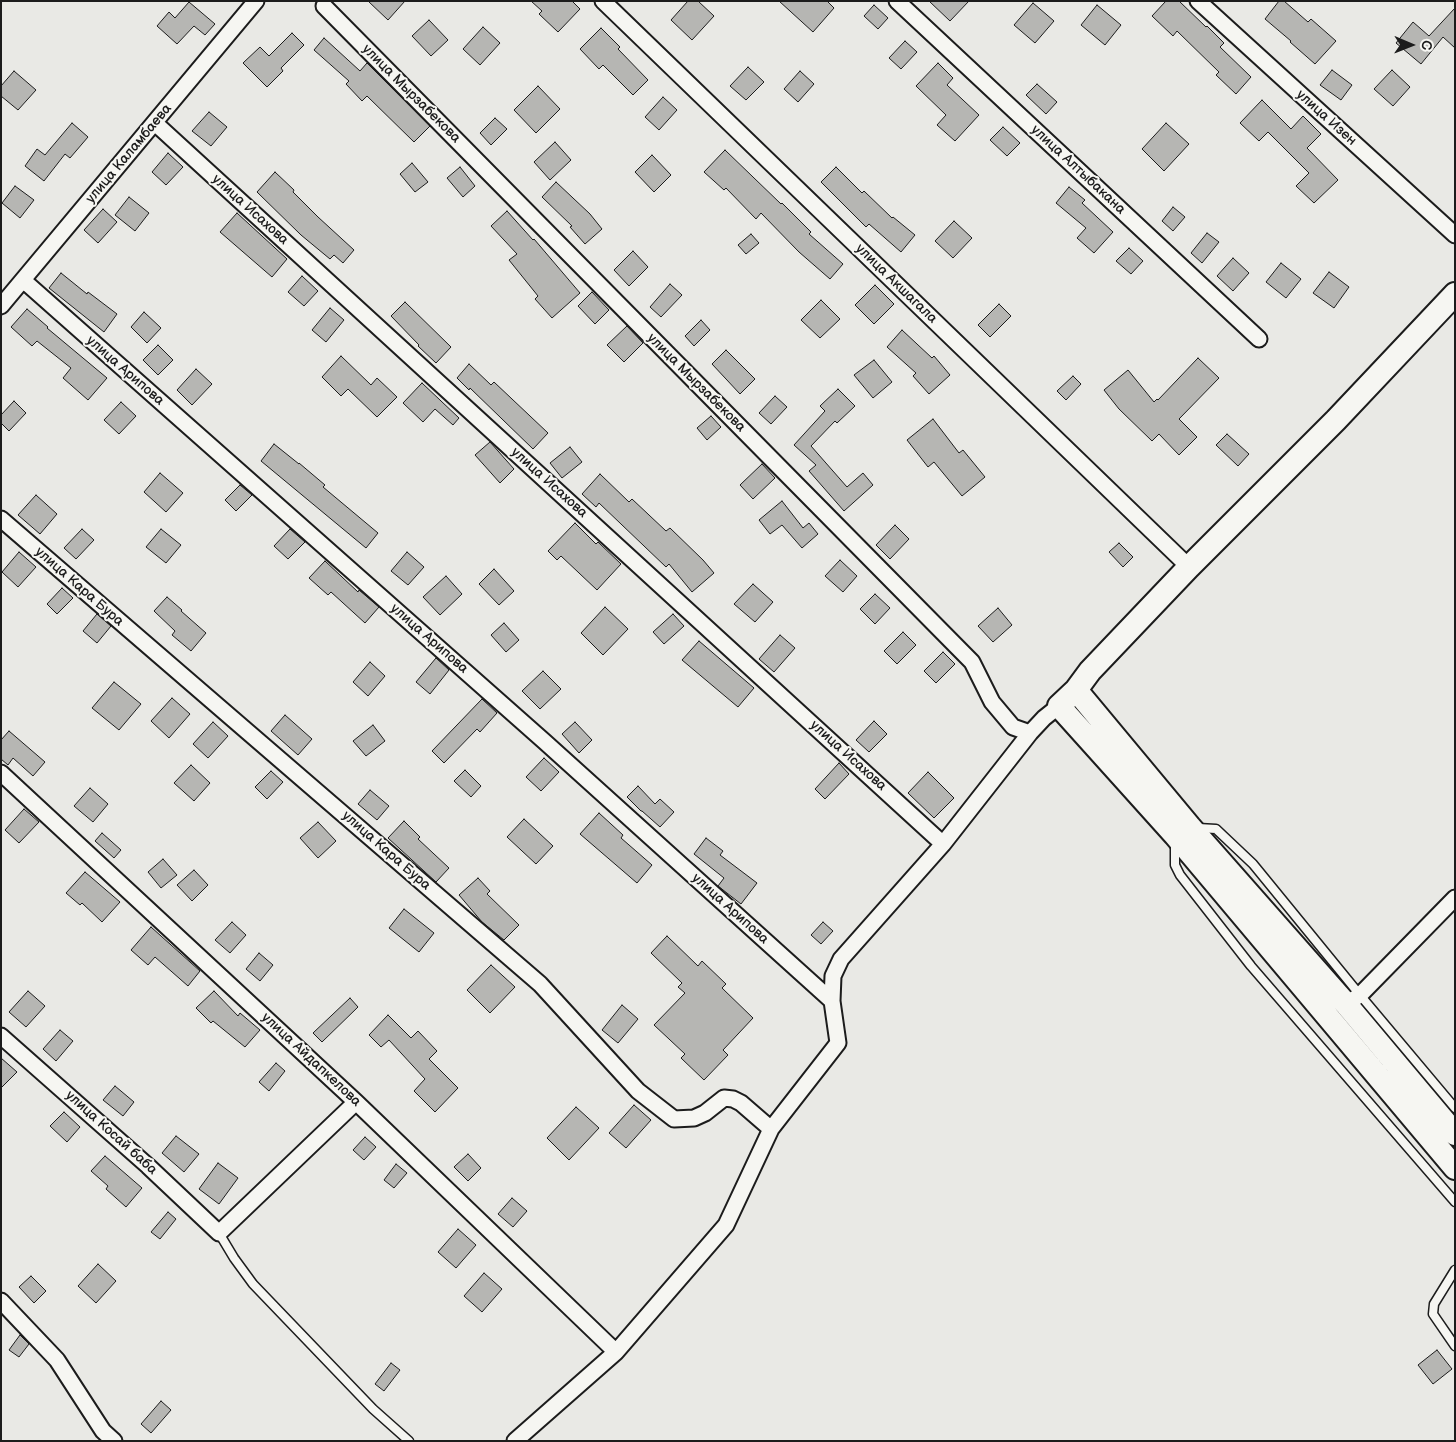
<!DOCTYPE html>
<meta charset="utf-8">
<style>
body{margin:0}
#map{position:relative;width:1456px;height:1442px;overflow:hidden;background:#e9e9e5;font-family:"Balsamiq Sans",sans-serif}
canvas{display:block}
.frame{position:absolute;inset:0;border:2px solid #1c1c1c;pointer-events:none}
.north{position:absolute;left:1386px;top:20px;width:50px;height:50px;-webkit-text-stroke:4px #f6f6f2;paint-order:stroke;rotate:91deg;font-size:14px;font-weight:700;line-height:20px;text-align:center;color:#1c1c1c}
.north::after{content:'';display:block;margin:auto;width:18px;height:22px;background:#1c1c1c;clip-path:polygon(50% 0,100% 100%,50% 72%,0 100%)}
</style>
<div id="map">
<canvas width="1456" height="1442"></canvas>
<div class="frame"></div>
<div class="north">С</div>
</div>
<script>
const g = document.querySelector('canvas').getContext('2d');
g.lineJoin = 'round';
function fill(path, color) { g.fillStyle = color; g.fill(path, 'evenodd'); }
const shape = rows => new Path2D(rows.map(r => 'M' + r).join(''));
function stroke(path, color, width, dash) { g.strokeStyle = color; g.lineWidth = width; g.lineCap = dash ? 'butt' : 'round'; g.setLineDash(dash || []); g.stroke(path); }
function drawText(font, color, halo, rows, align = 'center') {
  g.font = font + ' "Balsamiq Sans",sans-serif'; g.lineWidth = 4; g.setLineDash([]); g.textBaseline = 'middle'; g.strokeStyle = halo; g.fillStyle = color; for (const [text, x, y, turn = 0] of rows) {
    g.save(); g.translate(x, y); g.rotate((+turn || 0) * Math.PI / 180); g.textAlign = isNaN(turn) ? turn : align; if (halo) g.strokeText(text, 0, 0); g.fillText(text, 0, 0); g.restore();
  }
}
const building = shape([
 [368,1,405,1,388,20,368,1],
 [531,1,572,1,580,9,558,32,539,14,542,11,531,1],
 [688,1,698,1,714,16,692,40,671,20,688,1],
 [779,1,827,1,834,8,813,32,779,1],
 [929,1,969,1,950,21,929,1],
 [1166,1,1179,1,1206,27,1207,26,1224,43,1220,47,1251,77,1236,94,1216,75,1219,72,1177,31,1173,36,1152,16,1166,1],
 [1279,1,1284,1,1308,22,1311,19,1336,41,1315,64,1290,42,1291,41,1265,19,1279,1],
 [189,2,215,24,205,35,194,26,177,44,157,26,169,12,175,18,189,2],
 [1033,3,1054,21,1035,43,1014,25,1033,3],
 [874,5,888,18,878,29,864,16,874,5],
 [1097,5,1121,25,1105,45,1081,25,1097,5],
 [1455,8,1455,48,1443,37,1421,64,1396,43,1413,22,1429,36,1455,8],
 [429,20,448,40,431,56,412,36,429,20],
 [483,27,500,43,480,65,463,49,483,27],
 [601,28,620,47,618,49,648,80,633,95,603,65,599,69,580,49,601,28],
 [292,33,304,45,281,68,283,71,267,87,243,63,260,47,269,56,292,33],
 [324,38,360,71,367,63,430,126,414,142,367,96,362,101,346,84,349,81,314,50,324,38],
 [905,41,917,52,901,69,889,58,905,41],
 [938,63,953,78,947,85,979,115,955,141,937,125,946,115,916,86,938,63],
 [748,67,764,82,746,100,730,86,748,67],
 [1332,70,1352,85,1341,100,1320,85,1332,70],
 [1392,70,1410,87,1393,106,1374,89,1392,70],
 [14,71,36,90,18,110,1,96,1,86,14,71],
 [800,71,814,84,798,102,784,89,800,71],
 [1037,84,1057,102,1046,114,1026,95,1037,84],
 [538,86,560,109,536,133,514,110,538,86],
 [663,97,677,110,659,130,645,117,663,97],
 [1262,100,1291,129,1303,116,1321,134,1307,148,1338,180,1314,203,1296,186,1309,173,1268,132,1259,141,1240,123,1262,100],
 [209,112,227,127,211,146,192,131,209,112],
 [495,118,507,129,491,145,480,133,495,118],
 [72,123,88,137,70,158,65,154,44,181,25,166,37,149,45,155,72,123],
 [1166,123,1189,144,1164,171,1142,149,1166,123],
 [1003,127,1020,143,1007,156,990,140,1003,127],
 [555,142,571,160,550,180,534,162,555,142],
 [725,150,781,204,782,203,811,232,809,234,843,264,830,279,799,252,761,213,756,219,726,188,724,190,704,172,725,150],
 [168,153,183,167,166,185,152,172,168,153],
 [652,155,671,175,654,192,635,172,652,155],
 [412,163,428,182,415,192,400,174,412,163],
 [460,167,475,186,463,197,447,178,460,167],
 [836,167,862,193,864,191,892,218,893,217,915,235,901,252,869,224,866,227,821,182,836,167],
 [275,172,294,190,293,192,318,217,354,250,343,263,334,255,330,259,301,235,257,192,275,172],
 [556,182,590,214,602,229,585,244,570,227,572,226,542,197,556,182],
 [15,186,34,200,20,218,2,203,15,186],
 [1069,187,1085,200,1082,203,1113,232,1094,253,1077,238,1086,228,1056,203,1069,187],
 [129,197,149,213,135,231,115,215,129,197],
 [1173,207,1185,217,1173,231,1162,221,1173,207],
 [103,209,117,222,98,243,84,230,103,209],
 [507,211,533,240,534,239,580,293,552,318,535,299,538,296,509,260,517,254,491,226,507,211],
 [237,213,287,259,272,277,220,232,237,213],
 [954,221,972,238,953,258,935,241,954,221],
 [1207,233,1219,242,1202,263,1191,253,1207,233],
 [751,234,759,243,746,254,738,245,751,234],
 [1129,248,1143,261,1131,274,1116,261,1129,248],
 [633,251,648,267,629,286,614,270,633,251],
 [1233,258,1249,273,1233,291,1217,276,1233,258],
 [1281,263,1301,279,1286,298,1266,282,1281,263],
 [1329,272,1349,287,1334,308,1313,293,1329,272],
 [61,273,87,294,88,292,117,314,104,332,49,288,61,273],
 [302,276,318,291,304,306,288,292,302,276],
 [670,284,682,295,661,317,650,307,670,284],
 [875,285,894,304,874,324,855,305,875,285],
 [592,292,609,310,595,324,578,306,592,292],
 [821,300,840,319,820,338,801,320,821,300],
 [405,302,451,347,436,363,418,346,419,345,391,316,405,302],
 [999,304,1011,316,990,337,978,325,999,304],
 [330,308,344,320,326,342,312,330,330,308],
 [27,309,48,327,47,328,107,378,88,400,63,378,71,368,37,341,32,346,11,327,27,309],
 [144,312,161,328,147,343,131,327,144,312],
 [701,320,710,330,694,346,685,336,701,320],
 [627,326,643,343,624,362,607,345,627,326],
 [902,330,932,358,934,356,950,375,929,394,913,376,916,373,887,347,902,330],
 [158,345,173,360,158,375,143,360,158,345],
 [726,350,755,379,740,394,712,364,726,350],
 [341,356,371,385,377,378,397,397,377,417,348,389,341,396,322,377,341,356],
 [1198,358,1219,378,1179,419,1197,437,1179,455,1159,434,1152,441,1119,409,1104,390,1128,370,1154,402,1157,399,1158,400,1198,358],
 [874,360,892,382,873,398,854,375,874,360],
 [469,364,491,385,494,382,548,433,533,449,470,388,469,390,457,378,469,364],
 [196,369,212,384,192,405,177,390,196,369],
 [1073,376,1081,384,1066,400,1057,391,1073,376],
 [422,383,459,418,453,425,435,409,423,422,403,403,422,383],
 [838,389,855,406,837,423,835,421,811,446,847,487,863,473,873,485,844,511,809,471,816,465,794,445,825,411,820,406,838,389],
 [775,396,787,407,771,424,759,413,775,396],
 [14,401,26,413,9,431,1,423,1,415,14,401],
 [121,402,136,416,119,434,104,420,121,402],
 [711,416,721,427,707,440,697,428,711,416],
 [933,419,959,453,963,450,985,477,962,496,934,462,928,467,907,440,933,419],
 [1227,434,1249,454,1238,466,1216,445,1227,434],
 [490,442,514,469,500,483,475,455,490,442],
 [274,444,299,464,299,463,325,485,323,487,378,533,366,548,261,461,274,444],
 [570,447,582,462,562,478,550,463,570,447],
 [762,464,775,478,753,499,740,485,762,464],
 [160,473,183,493,166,512,144,492,160,473],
 [600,474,629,502,632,499,666,531,670,528,703,560,714,573,692,592,669,564,666,567,599,503,596,507,582,494,600,474],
 [240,485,252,495,236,511,225,500,240,485],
 [36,495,57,514,40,534,18,515,36,495],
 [782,501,803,528,809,523,818,534,802,548,782,525,770,534,759,520,782,501],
 [575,523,596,544,598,542,621,564,597,590,561,556,557,560,548,551,575,523],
 [895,525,909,539,890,559,876,545,895,525],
 [82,529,94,540,76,559,64,548,82,529],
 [161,529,181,545,166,563,146,547,161,529],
 [290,529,305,542,288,559,274,546,290,529],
 [1119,543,1133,557,1123,567,1109,552,1119,543],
 [19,552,36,567,18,587,2,572,19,552],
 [407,552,424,567,408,585,391,571,407,552],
 [840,560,857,576,843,592,825,576,840,560],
 [325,561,358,592,359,590,379,607,365,623,331,592,328,595,309,578,325,561],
 [494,569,514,591,499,605,479,584,494,569],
 [446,576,462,594,440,615,423,597,446,576],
 [753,584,773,602,755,622,734,604,753,584],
 [62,588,73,598,57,614,47,604,62,588],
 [875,594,890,608,875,624,860,609,875,594],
 [167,597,182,610,181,611,206,633,191,651,172,635,175,631,154,611,167,597],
 [605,607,628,629,603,655,581,633,605,607],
 [998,608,1012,625,993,642,978,626,998,608],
 [97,614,111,626,97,643,83,631,97,614],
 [673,614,684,626,664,644,653,632,673,614],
 [504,623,519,640,506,652,491,635,504,623],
 [903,632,916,645,897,664,884,651,903,632],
 [780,635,795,648,774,672,759,659,780,635],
 [699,641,754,688,738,707,682,660,699,641],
 [943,652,955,664,936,683,924,671,943,652],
 [436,658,449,670,430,694,416,682,436,658],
 [370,662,385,676,368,696,353,682,370,662],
 [543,671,561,689,540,709,522,691,543,671],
 [114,682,141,704,119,730,92,708,114,682],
 [172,698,190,714,169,738,151,721,172,698],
 [482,699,497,713,480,732,477,729,444,763,432,751,482,699],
 [285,715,312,739,298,755,271,731,285,715],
 [874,721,887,734,869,752,856,740,874,721],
 [213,722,228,736,208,758,193,744,213,722],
 [575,722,592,740,579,753,562,734,575,722],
 [373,725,385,741,366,756,353,741,373,725],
 [9,731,45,762,33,776,13,758,8,765,1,759,1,740,9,731],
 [544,758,559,772,541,791,526,777,544,758],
 [839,763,849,774,825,799,815,789,839,763],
 [191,765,210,783,194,801,174,783,191,765],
 [465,770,481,786,471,797,454,781,465,770],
 [271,771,283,782,267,799,255,787,271,771],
 [928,772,954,798,934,818,908,793,928,772],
 [638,786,655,804,660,799,674,812,660,827,642,811,641,811,627,797,638,786],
 [90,788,108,804,93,822,74,806,90,788],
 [370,790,389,806,377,820,358,804,370,790],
 [24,809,39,822,19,843,5,830,24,809],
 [599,813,623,835,621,838,652,865,637,883,580,834,599,813],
 [524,819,553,846,536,864,507,837,524,819],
 [404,821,420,837,418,839,449,868,436,882,388,838,404,821],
 [318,822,336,841,318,858,300,838,318,822],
 [102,833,121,850,114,858,95,841,102,833],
 [706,838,723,851,720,855,757,883,741,904,718,886,724,878,694,854,706,838],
 [163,859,177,875,161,888,148,872,163,859],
 [194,870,208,885,192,901,177,885,194,870],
 [85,872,120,902,102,922,82,903,80,905,66,893,85,872],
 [478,878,490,891,487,894,519,925,504,940,482,922,459,895,478,878],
 [404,909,434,933,419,952,389,928,404,909],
 [232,922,246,935,230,953,215,940,232,922],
 [823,922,833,931,821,944,811,935,823,922],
 [151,927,200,971,188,986,155,957,148,965,131,950,151,927],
 [667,936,698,966,702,961,726,984,722,988,753,1018,723,1050,728,1055,704,1080,681,1058,685,1054,654,1025,685,993,678,987,682,983,651,953,667,936],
 [259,953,273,965,260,981,246,969,259,953],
 [491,965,515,987,490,1013,467,990,491,965],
 [28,991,45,1006,26,1027,9,1012,28,991],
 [214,991,238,1016,240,1013,260,1030,245,1047,213,1021,211,1023,196,1008,214,991],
 [350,998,358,1007,322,1042,313,1033,350,998],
 [622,1005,638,1019,618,1043,602,1030,622,1005],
 [388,1015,411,1038,418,1031,437,1051,429,1059,458,1088,435,1112,414,1091,425,1079,389,1040,381,1047,369,1035,388,1015],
 [60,1030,73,1041,56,1061,43,1049,60,1030],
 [1,1058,17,1072,1,1088,1,1058],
 [276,1063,285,1071,269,1091,259,1082,276,1063],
 [115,1086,134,1102,123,1116,103,1100,115,1086],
 [634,1105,651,1120,626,1148,609,1133,634,1105],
 [576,1107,599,1128,569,1160,547,1138,576,1107],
 [64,1112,80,1127,67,1142,50,1126,64,1112],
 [176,1136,199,1154,184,1172,162,1153,176,1136],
 [365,1137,376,1147,364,1160,353,1150,365,1137],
 [468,1154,481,1168,468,1181,454,1167,468,1154],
 [105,1156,142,1188,126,1207,106,1189,108,1186,91,1171,105,1156],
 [218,1163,238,1178,219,1204,199,1189,218,1163],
 [396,1164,407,1173,394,1188,384,1180,396,1164],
 [512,1198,527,1211,513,1227,498,1214,512,1198],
 [168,1212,176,1219,160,1239,151,1232,168,1212],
 [458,1229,476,1245,456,1268,438,1252,458,1229],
 [98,1264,116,1281,96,1303,78,1286,98,1264],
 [484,1273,502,1289,482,1312,464,1296,484,1273],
 [31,1276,46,1291,34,1303,19,1287,31,1276],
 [20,1335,29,1344,19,1357,9,1350,20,1335],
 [1437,1350,1452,1369,1433,1384,1418,1365,1437,1350],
 [391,1363,400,1370,384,1391,375,1384,391,1363],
 [161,1401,171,1410,151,1433,141,1424,161,1401]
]);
fill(building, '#b6b6b3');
stroke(building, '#1c1c1c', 1);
const lane = shape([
 [1198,828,1216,829,1253,864,1360,995,1455,1108],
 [1175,845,1175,865,1180,875,1251,966,1455,1202],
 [219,1233,234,1258,253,1284,373,1409,409,1441],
 [1455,1270,1434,1304,1433,1314,1455,1346]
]);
const street = shape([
 [603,1,1189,567],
 [897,1,1259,339],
 [1198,1,1455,235],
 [324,6,972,662,992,702,1013,727,1030,733,1044,718,1059,706],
 [155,123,943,844],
 [23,280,545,742,832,1001],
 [1,306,256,1],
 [1,519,540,984,638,1091,674,1119,694,1118,705,1113,724,1098,733,1099,741,1103,771,1129],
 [1,773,356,1102,616,1352],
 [1346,1004,1360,995,1455,898],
 [1,1036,148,1166,219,1233,356,1102],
 [1,1301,57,1360,103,1431,114,1441],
 [515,1441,616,1352,726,1225,771,1129,838,1043,832,1001,833,976,841,959,943,844,1030,733]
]);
const secondary = shape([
 [1455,294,1336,420,1189,567,1090,671,1076,690,1059,706,1175,835,1455,1168],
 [1076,690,1190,827,1346,1004,1455,1134]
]);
stroke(lane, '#1c1c1c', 11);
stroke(street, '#1c1c1c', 19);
stroke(secondary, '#1c1c1c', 26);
stroke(lane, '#f6f6f2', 8);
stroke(street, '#f6f6f2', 15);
stroke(secondary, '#f6f6f2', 22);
drawText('14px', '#1c1c1c', '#f6f6f2', [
 ["улица Мырзабекова",411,94,45],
 ["улица Изен",1326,118,42],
 ["улица Каламбаева",129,154,-50],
 ["улица Алтыбакана",1078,170,43],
 ["улица Исахова",250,210,42],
 ["улица Акшагала",896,284,44],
 ["улица Арипова",125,371,41],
 ["улица Мырзабекова",696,383,45],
 ["улица Исахова",549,483,42],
 ["улица Кара Бура",79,587,41],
 ["улица Арипова",429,639,41],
 ["улица Исахова",848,756,42],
 ["улица Кара Бура",386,851,41],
 ["улица Арипова",730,909,42],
 ["улица Айдапкелова",311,1060,43],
 ["улица Косай баба",111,1133,42]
]);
</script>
